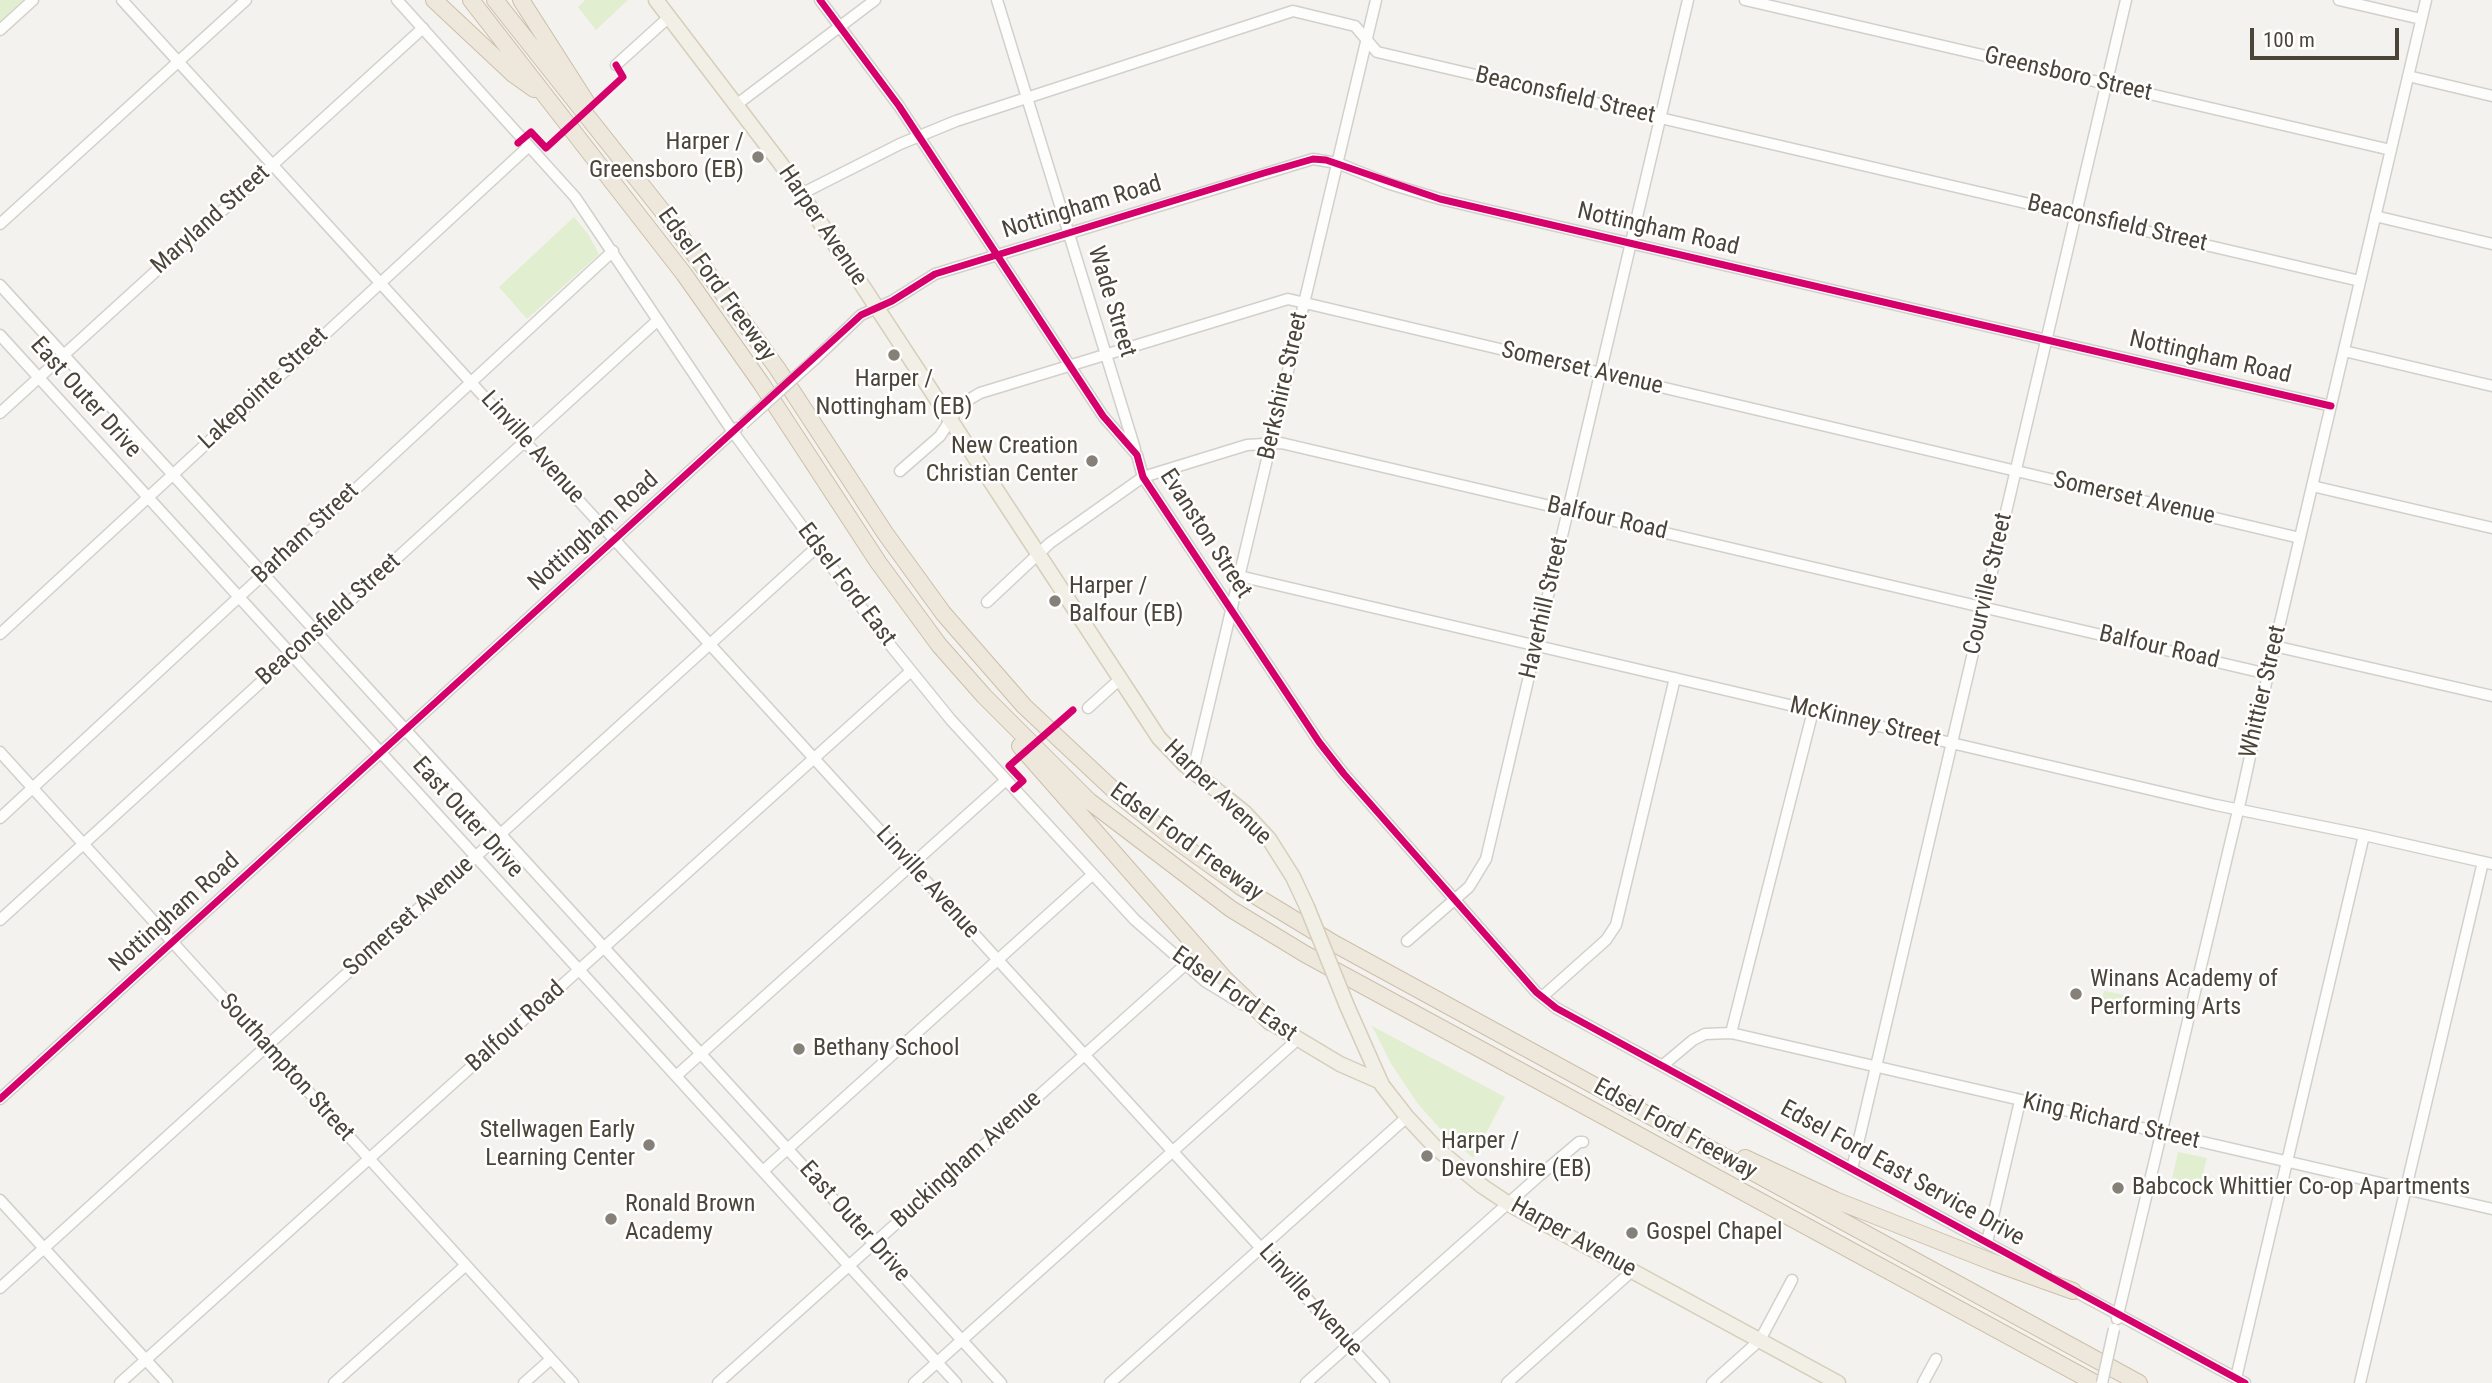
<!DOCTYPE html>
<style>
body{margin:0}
#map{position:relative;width:2492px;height:1383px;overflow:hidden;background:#f4f2ee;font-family:"Roboto Condensed",sans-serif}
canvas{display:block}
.scale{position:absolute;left:2250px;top:28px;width:149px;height:32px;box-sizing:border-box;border:4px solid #4b4439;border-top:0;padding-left:9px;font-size:21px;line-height:24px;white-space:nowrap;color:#4b4439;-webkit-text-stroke:5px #fff;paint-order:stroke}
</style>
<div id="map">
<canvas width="2492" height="1383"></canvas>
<div class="scale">100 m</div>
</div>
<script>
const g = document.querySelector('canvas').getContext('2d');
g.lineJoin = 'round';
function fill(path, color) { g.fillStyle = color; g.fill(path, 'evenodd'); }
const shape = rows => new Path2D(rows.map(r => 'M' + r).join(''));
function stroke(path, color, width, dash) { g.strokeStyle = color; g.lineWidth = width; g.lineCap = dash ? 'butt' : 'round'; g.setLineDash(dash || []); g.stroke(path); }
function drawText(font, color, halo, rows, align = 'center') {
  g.font = font + ' "Roboto Condensed",sans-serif'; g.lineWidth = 5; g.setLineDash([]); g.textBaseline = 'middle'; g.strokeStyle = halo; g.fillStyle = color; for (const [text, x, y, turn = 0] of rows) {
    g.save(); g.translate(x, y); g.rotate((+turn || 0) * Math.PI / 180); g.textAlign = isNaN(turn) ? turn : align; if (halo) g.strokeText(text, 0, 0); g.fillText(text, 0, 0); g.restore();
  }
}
fill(shape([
 [0,0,23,0,0,21],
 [585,0,628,0,596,30,578,7],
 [574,217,588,234,599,254,527,319,499,287],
 [2104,991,2130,996,2126,1014,2100,1008],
 [1372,1026,1505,1097,1473,1158,1443,1132,1418,1104,1390,1062],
 [2178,1152,2207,1158,2202,1177,2216,1180,2208,1196,2170,1188]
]), '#e1eecf');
const minor = shape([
 [122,0,1384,1383],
 [397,0,575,197,733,432,878,630,951,720,1135,920,1206,982,1244,1005],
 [820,0,899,106,1103,416,1137,455,1143,477,1319,742,1344,774,1536,992,1556,1008,2046,1275],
 [997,0,1135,449],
 [1745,0,2391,150],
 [2339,0,2421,19],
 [0,30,33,0],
 [616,65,669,17],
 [2408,76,2492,96],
 [736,105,875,0],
 [801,194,900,144,956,121,1293,11,1355,26,1377,52,2360,281],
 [2375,216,2492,244],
 [0,224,246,0],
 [0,285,1001,1383],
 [0,335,956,1383],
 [2344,351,2492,386],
 [815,359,861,315,892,301,935,274,1313,159,1337,163,1390,184,1440,199,2331,406],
 [0,413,423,28],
 [900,471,940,436,960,405,980,393,1288,299,2300,538],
 [2312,486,2492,528],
 [1239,576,2216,805,2364,835,2492,864],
 [987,602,1050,543,1143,477,1247,445,1281,443,2268,674],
 [0,634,529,146],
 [2274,646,2492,696],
 [1088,708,1120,679],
 [0,752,573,1383],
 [1193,771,1376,0],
 [0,818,613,251],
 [0,920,658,320],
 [1407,941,1469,887,1486,859,1688,0],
 [1542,997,1606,940,1616,925,1675,678],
 [1731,1033,1813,711],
 [1662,1066,1693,1040,1705,1034,1731,1033,2492,1209],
 [676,1076,1006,780],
 [0,1099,737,428],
 [1852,1169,2126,0],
 [763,1171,1092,875],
 [0,1200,167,1383],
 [1987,1242,2020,1101],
 [0,1288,817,547],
 [2069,1288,2245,1383],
 [2117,1319,2241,798,2268,674,2426,0],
 [2236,1378,2364,835],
 [120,1383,911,671],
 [334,1383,466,1265],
 [524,1383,551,1359],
 [718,1383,1186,964],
 [914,1383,1297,1040],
 [1110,1383,1407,1117],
 [1306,1383,1540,1175,1579,1142,1583,1142],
 [1507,1383,1632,1271],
 [1712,1383,1760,1340,1792,1280],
 [1923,1383,1936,1359],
 [2360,1383,2483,862]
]);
const major = shape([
 [656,0,781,164,858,279,1159,738,1184,764,1245,813,1269,839,1293,877,1307,907],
 [1347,1006,1382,1085,1407,1117,1435,1147,1482,1186,1509,1204,1838,1383],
 [1270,1022,1340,1064,1381,1082]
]);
const highway = shape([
 [434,0,513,74,534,89],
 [471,0,684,274,761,383,878,562,939,645,984,696,1089,801,1231,909,1305,954,2095,1383],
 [495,0,667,217,777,368,885,533,943,613,1024,706,1119,795,1174,839,1241,887,1335,944,2139,1383],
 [521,0,587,103],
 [1020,746,1224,978,1270,1022],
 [1745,1158,1835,1200,1995,1263,2073,1291]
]);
stroke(minor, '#d2d0cb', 13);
stroke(major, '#d6cebb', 17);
stroke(highway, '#ccbfa9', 18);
stroke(minor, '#fdfdfc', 10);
stroke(major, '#f2efe6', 14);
stroke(highway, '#ede8db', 16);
const minorBridge = shape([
 [743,424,815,359],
 [2102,1383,2114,1329]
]);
const majorBridge = shape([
 [1307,907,1347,1006]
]);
stroke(minorBridge, '#d2d0cb', 13, []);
stroke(majorBridge, '#d6cebb', 17, []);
stroke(minorBridge, '#fdfdfc', 10);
stroke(majorBridge, '#f2efe6', 14);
stroke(shape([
 [820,0,899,106,1103,416,1137,455,1143,477,1319,742,1344,774,1536,992,1556,1008,2245,1383],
 [518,143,531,132,546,148,623,77,616,65],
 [1014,789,1023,781,1009,766,1073,710],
 [0,1099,861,315,892,301,935,274,1264,173,1313,159,1326,160,1440,199,2331,406]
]), '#d6006c', 7);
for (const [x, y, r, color] of [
 [758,157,7,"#868178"],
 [894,355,7,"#868178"],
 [1092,461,7,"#868178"],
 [1055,601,7,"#868178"],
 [2076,994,7,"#868178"],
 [799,1049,7,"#868178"],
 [649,1145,7,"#868178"],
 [1427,1156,7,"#868178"],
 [2118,1188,7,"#868178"],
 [611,1219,7,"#868178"],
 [1632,1233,7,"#868178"]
]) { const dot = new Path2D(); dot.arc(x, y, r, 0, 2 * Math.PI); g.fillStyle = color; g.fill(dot); stroke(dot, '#fff', 2.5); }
drawText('24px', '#4b4439', '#fff', [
 ["Greensboro Street",2068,75,13],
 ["Beaconsfield Street",1565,96,13],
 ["Nottingham Road",1082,208,-17],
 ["Maryland Street",211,220,-42],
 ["Beaconsfield Street",2117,224,13],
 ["Harper Avenue",822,226,56],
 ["Nottingham Road",1658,230,13],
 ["Edsel Ford Freeway",716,285,54],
 ["Wade Street",1111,302,73],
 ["Nottingham Road",2210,358,13],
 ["Somerset Avenue",1582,369,13],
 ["Berkshire Street",1284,386,-77],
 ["Lakepointe Street",264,389,-43],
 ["East Outer Drive",85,398,48],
 ["Linville Avenue",532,448,48],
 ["Somerset Avenue",2134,499,13],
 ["Balfour Road",1607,519,13],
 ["Nottingham Road",594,532,-42],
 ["Barham Street",306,534,-43],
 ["Evanston Street",1205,534,57],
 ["Courville Street",1989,584,-77],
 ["Edsel Ford East",846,585,53],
 ["Haverhill Street",1545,608,-77],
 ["Beaconsfield Street",329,620,-42],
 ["Balfour Road",2159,648,13],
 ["Whittier Street",2264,692,-77],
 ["McKinney Street",1865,723,13],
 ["Harper Avenue",1217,793,44],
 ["East Outer Drive",467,818,48],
 ["Edsel Ford Freeway",1186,843,36],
 ["Linville Avenue",927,883,48],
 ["Nottingham Road",175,913,-42],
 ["Somerset Avenue",409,917,-42],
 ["Edsel Ford East",1234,995,35],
 ["Balfour Road",516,1027,-42],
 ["Southampton Street",286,1068,48],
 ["King Richard Street",2111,1122,13],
 ["Edsel Ford Freeway",1675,1130,29],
 ["Buckingham Avenue",967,1160,-42],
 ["Edsel Ford East Service Drive",1902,1174,29],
 ["East Outer Drive",854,1222,48],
 ["Harper Avenue",1573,1238,29],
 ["Linville Avenue",1310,1301,48]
]);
drawText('24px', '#4b4439', '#fff', [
 ["Harper /",744,143,"right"],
 ["Greensboro (EB)",744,171,"right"],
 ["Harper /",894,380,"center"],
 ["Nottingham (EB)",894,408,"center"],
 ["New Creation",1078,447,"right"],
 ["Christian Center",1078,475,"right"],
 ["Harper /",1069,587],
 ["Balfour (EB)",1069,615],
 ["Winans Academy of",2090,980],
 ["Performing Arts",2090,1008],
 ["Bethany School",813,1049],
 ["Stellwagen Early",635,1131,"right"],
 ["Learning Center",635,1159,"right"],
 ["Harper /",1441,1142],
 ["Devonshire (EB)",1441,1170],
 ["Babcock Whittier Co-op Apartments",2132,1188],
 ["Ronald Brown",625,1205],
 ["Academy",625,1233],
 ["Gospel Chapel",1646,1233]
], 'left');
</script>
